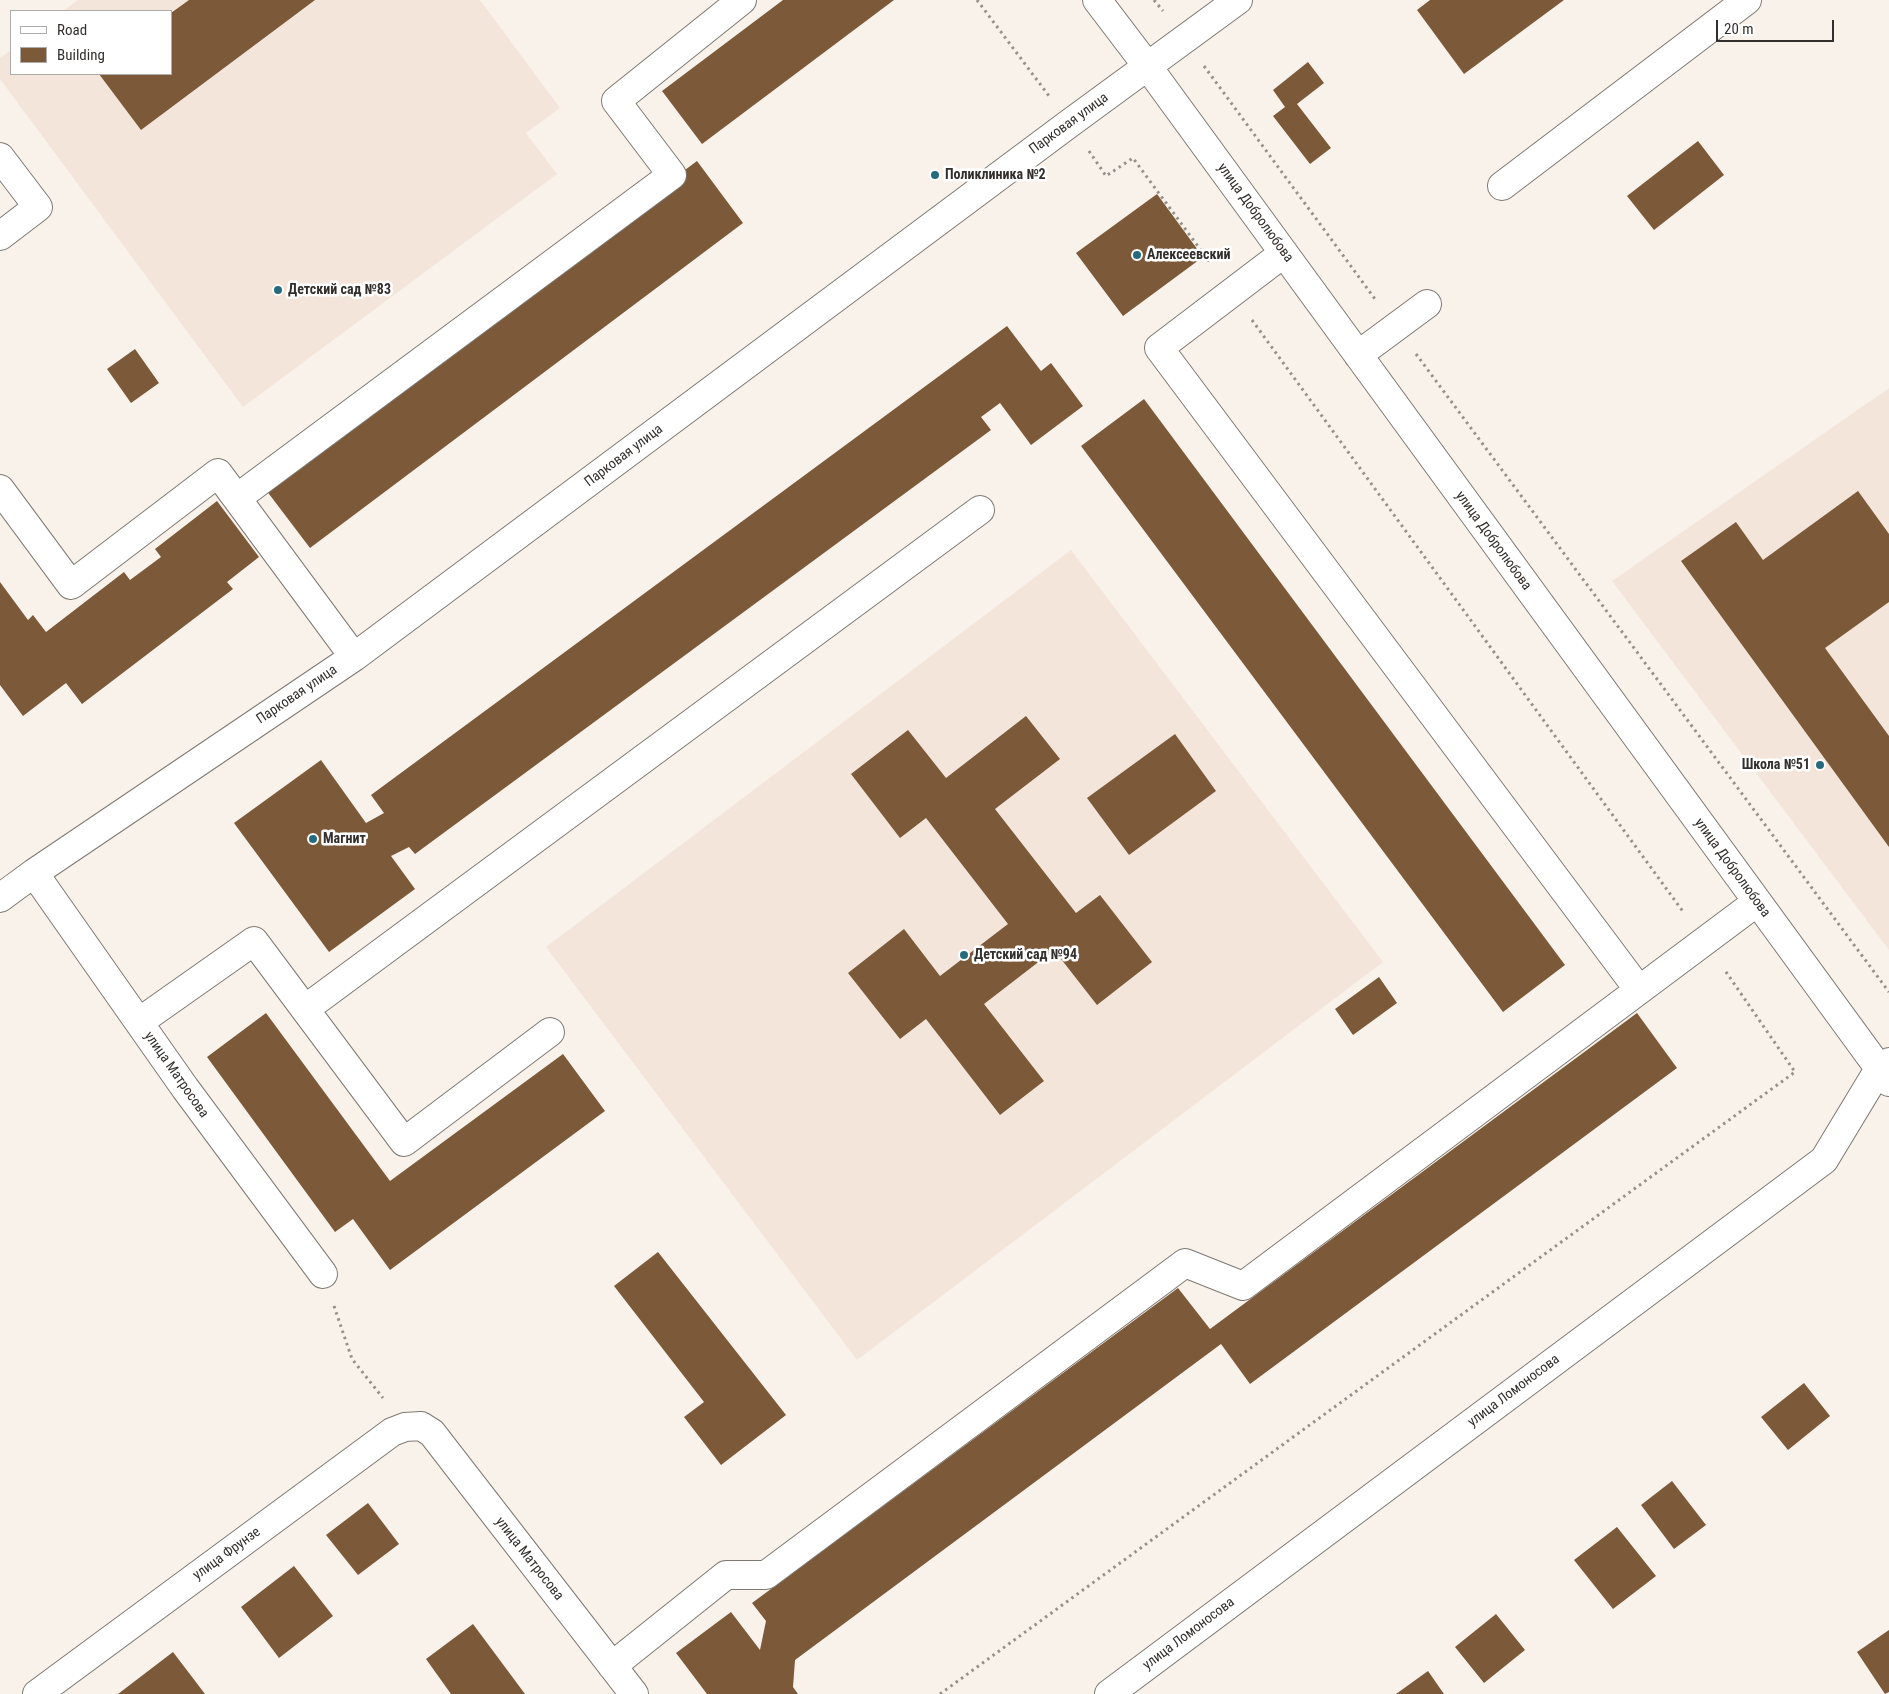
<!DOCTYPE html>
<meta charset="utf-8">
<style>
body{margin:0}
#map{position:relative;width:1889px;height:1694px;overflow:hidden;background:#f9f2eb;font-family:"Roboto Condensed",sans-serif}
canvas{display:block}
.legend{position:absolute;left:10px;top:10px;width:162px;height:65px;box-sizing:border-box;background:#fff;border:1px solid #adacab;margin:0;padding:6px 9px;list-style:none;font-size:15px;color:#322f2d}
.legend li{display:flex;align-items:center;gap:10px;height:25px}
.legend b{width:25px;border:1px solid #adacab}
.scale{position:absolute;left:1716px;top:20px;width:118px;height:22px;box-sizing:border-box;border:2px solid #322f2d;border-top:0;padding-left:6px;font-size:15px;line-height:18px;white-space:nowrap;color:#322f2d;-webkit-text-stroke:4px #fff;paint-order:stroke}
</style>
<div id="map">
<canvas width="1889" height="1694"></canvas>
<ul class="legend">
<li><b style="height:6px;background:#fff"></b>Road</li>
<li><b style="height:14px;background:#7b5939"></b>Building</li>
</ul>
<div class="scale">20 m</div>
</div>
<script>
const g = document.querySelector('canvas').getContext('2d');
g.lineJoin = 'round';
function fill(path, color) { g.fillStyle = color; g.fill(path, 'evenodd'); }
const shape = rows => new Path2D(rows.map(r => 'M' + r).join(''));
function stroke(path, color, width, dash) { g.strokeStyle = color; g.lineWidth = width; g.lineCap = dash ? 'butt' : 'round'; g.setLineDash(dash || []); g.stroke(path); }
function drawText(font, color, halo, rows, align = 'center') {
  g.font = font + ' "Roboto Condensed",sans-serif'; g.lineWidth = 5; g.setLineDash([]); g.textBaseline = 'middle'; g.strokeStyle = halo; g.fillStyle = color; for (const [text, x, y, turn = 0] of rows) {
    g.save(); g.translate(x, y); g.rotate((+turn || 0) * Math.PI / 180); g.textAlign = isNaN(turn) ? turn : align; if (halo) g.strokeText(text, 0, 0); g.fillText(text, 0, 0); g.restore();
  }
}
fill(shape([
 [78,0,480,0,560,108,526,133,557,174,243,407,0,79,0,58,11,50,11,74,171,74,171,11,63,11],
 [1889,388,1889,950,1612,581],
 [1071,550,1383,962,857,1360,546,947]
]), '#f3e5d9');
fill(shape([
 [189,0,315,0,141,130,99,74,171,74,171,13],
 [783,0,894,0,702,144,662,91],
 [1430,0,1564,0,1464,74,1417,10],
 [1308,62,1324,83,1297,104,1331,148,1310,164,1273,116,1285,107,1273,90],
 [1698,141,1724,175,1654,230,1627,196],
 [697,161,743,223,310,548,263,486],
 [1157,194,1203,257,1123,316,1076,253],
 [1007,326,1041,371,1051,363,1083,406,1031,445,1000,403,981,417,991,430,415,854,409,847,391,856,415,889,329,952,234,823,321,760,366,823,384,813,371,795],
 [135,349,159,383,131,403,107,369],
 [1144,399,1565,965,1503,1012,1081,446],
 [1858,491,1889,534,1889,602,1825,648,1889,736,1889,847,1681,561,1736,522,1763,560],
 [217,501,259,557,227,582,233,589,82,704,66,683,23,716,0,685,0,582,28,620,33,615,46,632,124,572,130,580,161,557,155,549],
 [1026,716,1060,759,995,809,1076,913,1100,895,1152,962,1097,1005,1054,950,984,1004,1044,1081,1000,1115,926,1019,900,1039,848,973,904,929,940,976,1008,924,926,818,900,838,851,774,908,730,946,778],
 [1175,734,1216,791,1129,855,1087,798],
 [1379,977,1397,1003,1353,1035,1335,1009],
 [266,1013,390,1181,563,1054,605,1111,390,1270,353,1219,335,1232,207,1057],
 [1637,1013,1677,1068,1250,1384,1221,1344,795,1660,793,1687,798,1694,707,1694,676,1653,731,1612,760,1650,766,1621,752,1603,1178,1288,1210,1329],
 [658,1252,786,1415,721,1465,684,1417,704,1402,614,1286],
 [1804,1383,1830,1416,1788,1450,1761,1417],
 [1672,1481,1706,1525,1674,1549,1641,1505],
 [368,1503,399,1544,358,1575,326,1535],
 [1617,1527,1656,1576,1613,1609,1574,1560],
 [294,1566,333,1616,279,1658,241,1607],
 [1496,1614,1525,1650,1484,1683,1455,1647],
 [473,1624,525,1694,451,1694,426,1659],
 [1889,1630,1889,1692,1885,1694,1857,1652],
 [173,1652,205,1694,118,1694],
 [1428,1671,1444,1694,1396,1694]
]), '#7b5939');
const minor = shape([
 [1097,0,1148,67,1889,1082],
 [0,157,38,207,0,236],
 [1502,186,1747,0],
 [1284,253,1159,348,1639,990],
 [1358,355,1427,304],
 [0,489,71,585,218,473,354,657],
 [237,498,672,175,616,101,742,0],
 [34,873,185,1088,323,1274],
 [0,898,34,873,354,657,1070,123,1238,0],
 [305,1009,980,510],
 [139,1022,254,941,404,1142,550,1032],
 [612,1666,726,1575,766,1575,1185,1263,1243,1286,1757,902],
 [37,1694,392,1432,405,1427,421,1426,432,1433,634,1694],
 [1109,1694,1824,1160,1879,1069,1889,1062]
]);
stroke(minor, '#7f7973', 30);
stroke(shape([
 [977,0,1049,96],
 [1154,0,1163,11],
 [1204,66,1375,299],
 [1089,151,1106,176,1133,158,1211,264],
 [1252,320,1684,913],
 [1416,354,1889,992],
 [334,1306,352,1359,383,1398],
 [940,1694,1795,1072,1724,969]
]), '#96918d', 3, [2.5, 4]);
stroke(minor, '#fff', 28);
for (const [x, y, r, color] of [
 [935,175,5,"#266b7b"],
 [1137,255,5,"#266b7b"],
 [278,290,5,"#266b7b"],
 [1820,765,5,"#266b7b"],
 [313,839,5,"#266b7b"],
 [964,955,5,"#266b7b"]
]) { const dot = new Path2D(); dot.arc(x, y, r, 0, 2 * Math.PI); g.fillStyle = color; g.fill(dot); stroke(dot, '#fff', 2); }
drawText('14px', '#322f2d', '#fff', [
 ["Парковая улица",1069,124,-36],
 ["улица Добролюбова",1255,213,54],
 ["Парковая улица",624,456,-37],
 ["улица Добролюбова",1493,541,54],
 ["Парковая улица",297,695,-34],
 ["улица Добролюбова",1732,868,54],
 ["улица Матросова",176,1075,55],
 ["улица Ломоносова",1514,1391,-37],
 ["улица Фрунзе",227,1554,-36],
 ["улица Матросова",529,1559,52],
 ["улица Ломоносова",1189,1634,-37]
]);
drawText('bold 14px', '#322f2d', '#fff', [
 ["Поликлиника №2",945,175],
 ["Алексеевский",1147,255],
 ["Детский сад №83",288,290],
 ["Школа №51",1810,765,"right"],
 ["Магнит",323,839],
 ["Детский сад №94",974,955]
], 'left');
</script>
